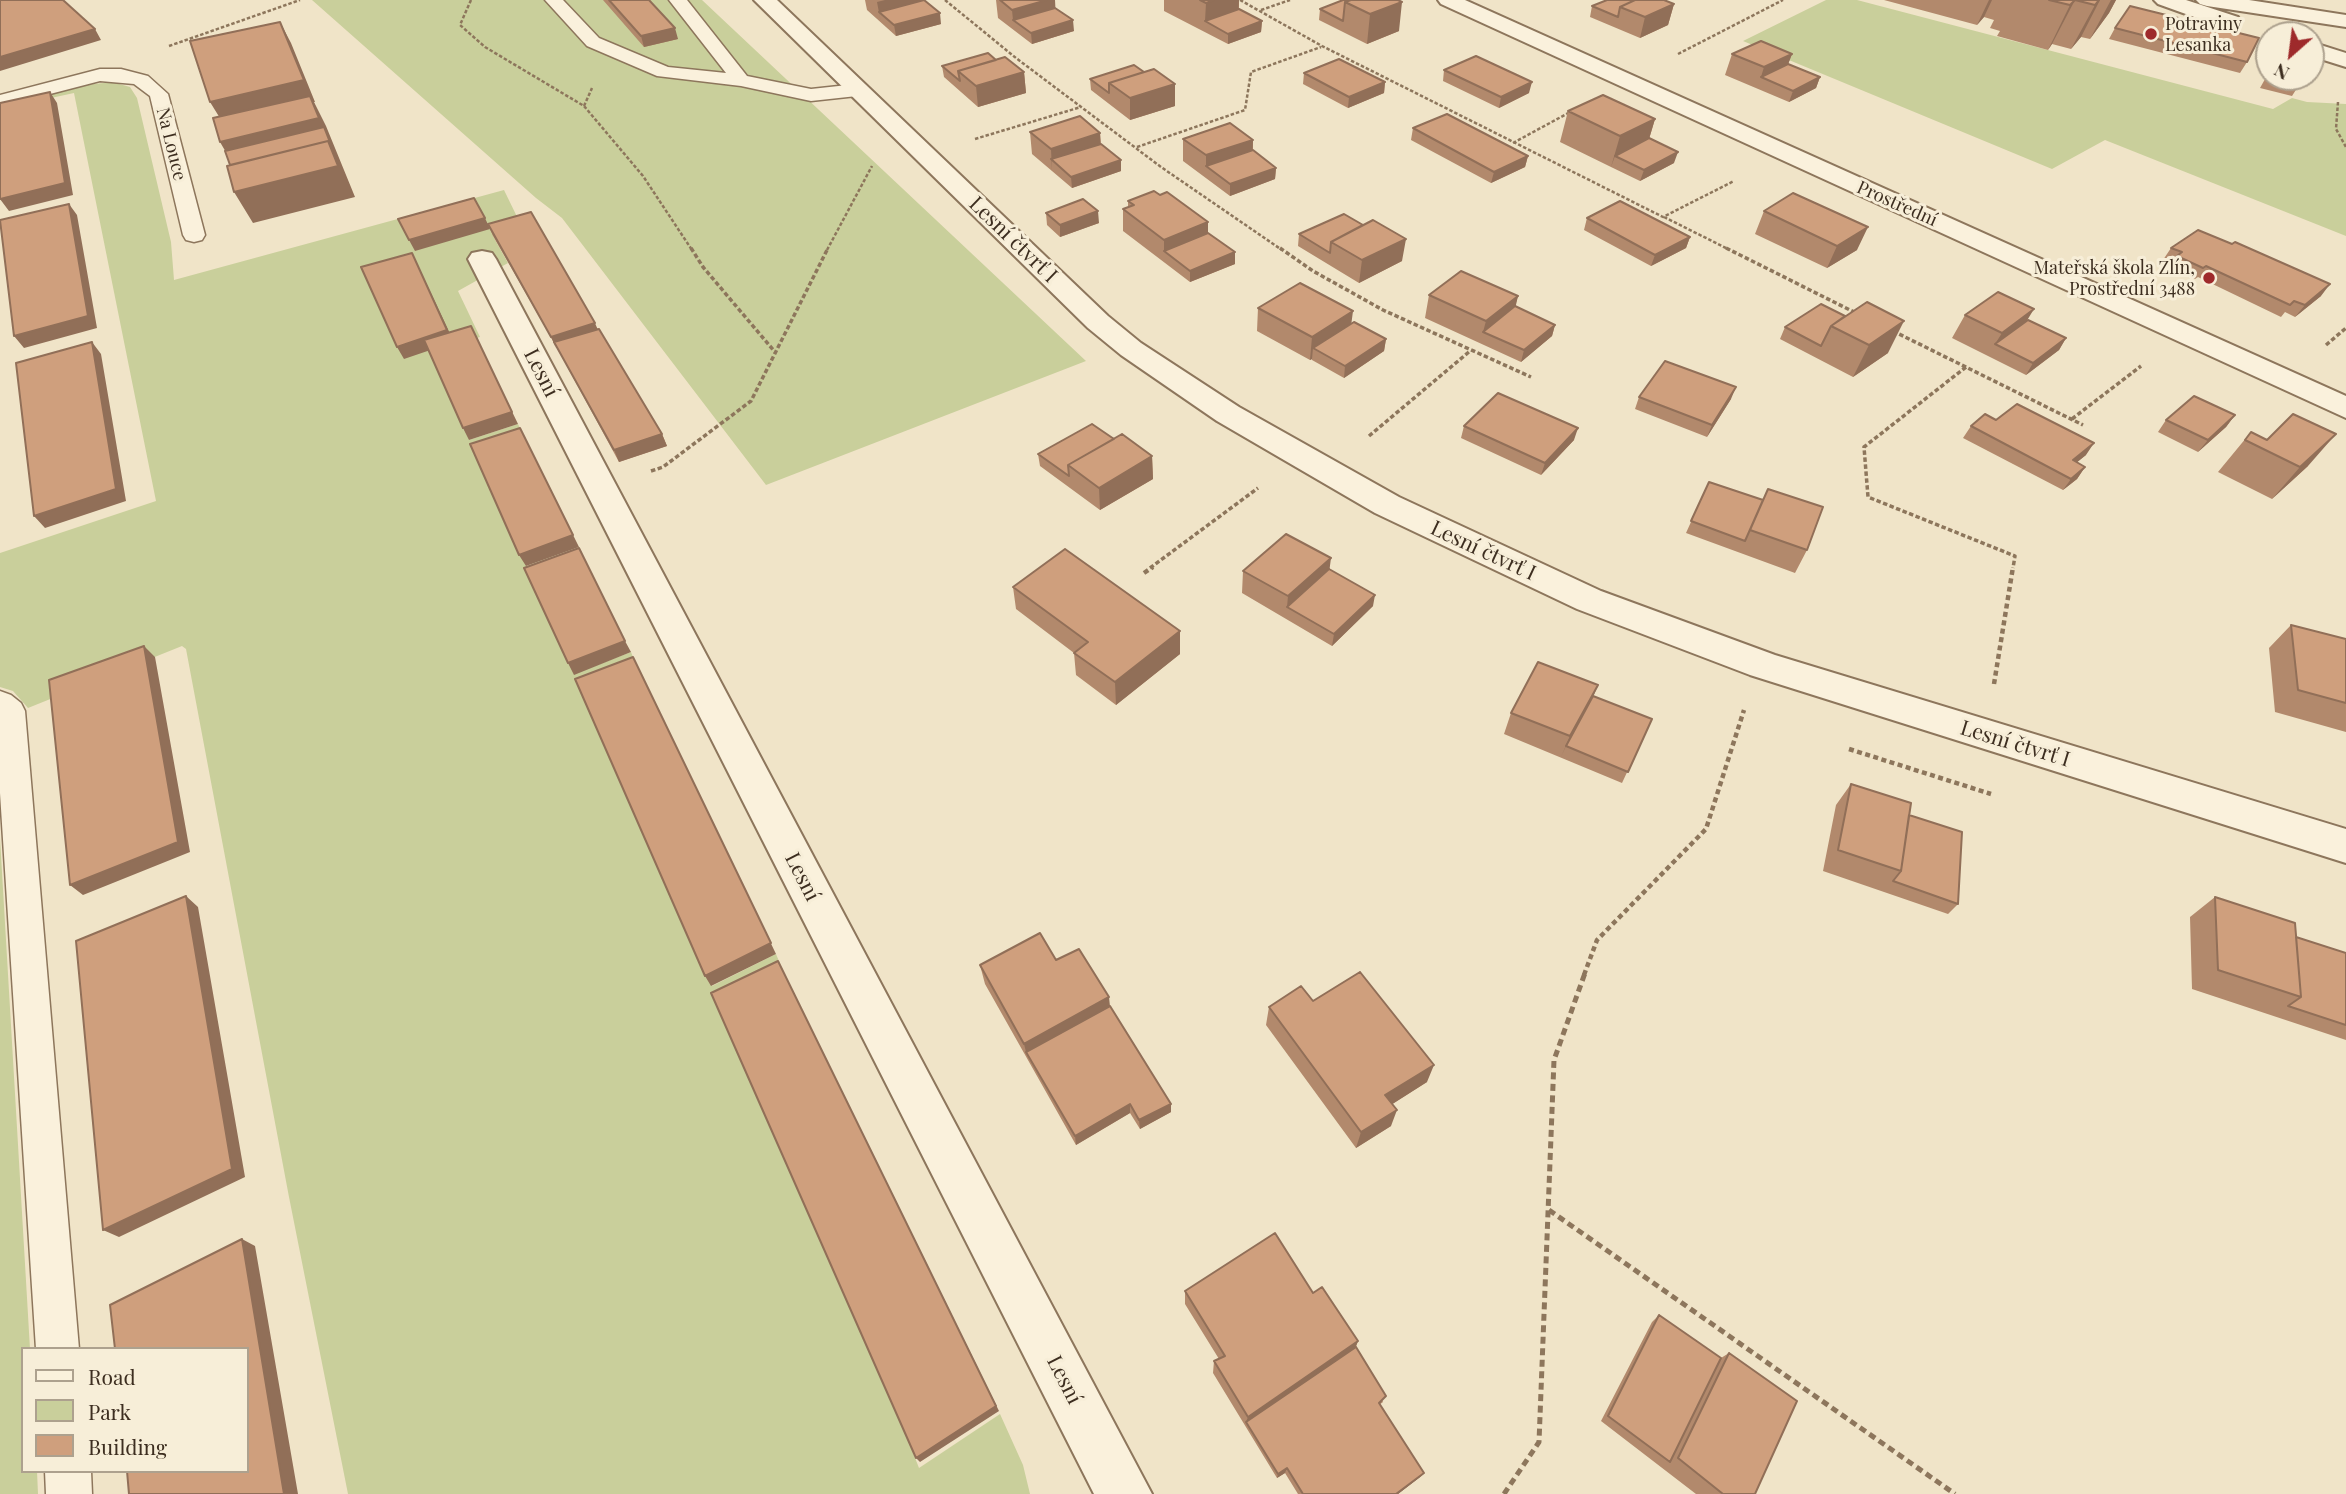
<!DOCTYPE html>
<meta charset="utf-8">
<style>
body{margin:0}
#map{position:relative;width:2346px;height:1494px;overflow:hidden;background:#f0e4c8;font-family:"Playfair Display",serif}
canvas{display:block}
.legend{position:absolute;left:21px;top:1347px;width:228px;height:126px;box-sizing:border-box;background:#f7eed8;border:2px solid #ada18e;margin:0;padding:9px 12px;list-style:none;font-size:21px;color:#3d2e20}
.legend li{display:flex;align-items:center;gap:14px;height:35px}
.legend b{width:35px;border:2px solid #ada18e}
.north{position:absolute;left:2255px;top:21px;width:70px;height:70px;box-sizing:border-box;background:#f7eed8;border:2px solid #ada18e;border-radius:50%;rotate:208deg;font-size:19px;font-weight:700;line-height:28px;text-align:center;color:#3d2e20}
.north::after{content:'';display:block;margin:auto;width:24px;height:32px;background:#9e2a2b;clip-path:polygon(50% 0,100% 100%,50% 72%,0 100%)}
</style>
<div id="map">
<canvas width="2346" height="1494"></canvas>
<ul class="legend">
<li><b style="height:9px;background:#faf1dc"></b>Road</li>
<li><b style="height:19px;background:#c9cf9b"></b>Park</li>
<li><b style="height:19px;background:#cf9f7d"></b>Building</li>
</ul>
<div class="north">N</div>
</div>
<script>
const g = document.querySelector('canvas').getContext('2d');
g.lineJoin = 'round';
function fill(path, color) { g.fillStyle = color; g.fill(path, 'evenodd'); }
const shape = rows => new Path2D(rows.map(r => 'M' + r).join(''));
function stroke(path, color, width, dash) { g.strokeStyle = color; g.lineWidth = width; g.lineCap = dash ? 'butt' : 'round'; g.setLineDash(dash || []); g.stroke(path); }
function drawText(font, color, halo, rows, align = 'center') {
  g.font = font + ' "Playfair Display",serif'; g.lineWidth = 6; g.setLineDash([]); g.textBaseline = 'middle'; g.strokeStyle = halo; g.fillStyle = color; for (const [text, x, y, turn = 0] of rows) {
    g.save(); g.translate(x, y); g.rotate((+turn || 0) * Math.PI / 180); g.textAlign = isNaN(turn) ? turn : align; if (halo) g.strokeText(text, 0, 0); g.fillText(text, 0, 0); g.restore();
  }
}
fill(shape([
 [312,0,702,0,1086,361,766,485,562,218,536,198],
 [1826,0,1857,0,2273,109,2292,98,2307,102,2346,104,2346,236,2105,140,2052,169,1743,41],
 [112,82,130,87,137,98,171,242,174,280,504,190,522,227,493,236,508,263,458,291,480,337,456,344,469,440,518,424,526,440,526,566,579,547,585,560,566,654,574,674,631,652,638,669,582,690,712,986,776,954,783,971,896,1409,919,1468,1000,1414,1023,1465,1030,1494,348,1494,289,1197,186,649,182,646,28,708,13,691,0,687,0,553,156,501,74,93,0,109,0,107,85,85],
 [0,838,30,1349,23,1349,23,1471,37,1471,38,1494,0,1494]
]), '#c9cf9b');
const lane = shape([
 [545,0,563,0,599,38,668,67,726,73,669,0,687,0,747,76,811,89,857,84,866,90,857,96,811,101,741,86,657,76,587,46,545,0],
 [100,69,121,69,148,76,168,94,205,235,202,240,194,242,186,240,183,235,150,96,134,84,100,81,0,107,0,95,100,69],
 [0,691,11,695,21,703,25,711,79,1349,36,1349,0,793,0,691],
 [45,1471,91,1471,92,1494,46,1494,45,1471]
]);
const street = shape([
 [754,0,777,0,1108,316,1141,343,1239,407,1399,497,1601,591,1775,655,2346,829,2346,863,1750,675,1577,609,1375,513,1217,421,1121,355,1088,328,754,0],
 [1438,0,1465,0,2346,396,2346,418,1441,4,1438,0],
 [2154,0,2186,0,2238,17,2241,22,2238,27,2222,27,2158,4,2154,0],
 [2196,0,2249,0,2346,15,2346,27,2207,6,2200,4,2196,0],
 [2311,42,2346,53,2346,67,2311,56,2311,42],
 [482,251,492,253,496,259,1152,1494,1094,1494,468,259,472,253,482,251]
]);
stroke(lane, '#8d765c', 3);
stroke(street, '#8d765c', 4);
stroke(shape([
 [471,0,460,25,485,47,584,106,643,176,692,250],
 [945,0,1016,58,1161,167,1282,250],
 [1240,0,1322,46,1663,217,1734,181],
 [1261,10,1290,0],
 [169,46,300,0],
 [1678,54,1783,0],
 [2338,102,2336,129,2346,147],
 [584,106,592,88],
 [975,139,1081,107],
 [1513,143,1572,111],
 [1137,147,1245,110,1251,72,1321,47],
 [1664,217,1730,250],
 [827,250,872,166]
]), '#8d765c', 2.5, [3.5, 2]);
stroke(shape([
 [691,248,703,267,775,352],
 [1280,248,1313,271,1383,310,1531,377],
 [1726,248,1856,313],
 [1893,331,2083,425],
 [2326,345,2346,328],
 [1966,367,1864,447,1868,497,2015,556,2013,568],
 [2072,419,2141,366],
 [1369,436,1470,351],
 [651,471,663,467,751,401,828,248],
 [1150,568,1258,488]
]), '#8d765c', 3.5, [4.5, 2.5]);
stroke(shape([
 [1144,573,1153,567],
 [1994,684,2013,567],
 [1849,749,1991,794],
 [1584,975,1597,940,1706,829,1744,710]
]), '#8d765c', 4.5, [5, 3.5]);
stroke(shape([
 [1549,1210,1955,1494],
 [1504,1494,1539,1442,1554,1060,1585,973]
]), '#8d765c', 5, [7, 4.5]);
fill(lane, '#faf1dc');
fill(street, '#faf1dc');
fill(shape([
 [603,0,649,0,678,39,644,47],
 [865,0,924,0,941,24,896,36,867,10],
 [996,0,1055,0,1055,8,1074,31,1032,44,998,18],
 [1164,0,1239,0,1239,9,1262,21,1261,32,1228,44,1164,11],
 [1343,0,1398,0,1399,31,1367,44,1319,20,1320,9],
 [1884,0,2116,0,2109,13,2090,39,2081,37,2071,49,2052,44,2048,50,1997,36,2000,31,1990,28,1994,20,1984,17,1977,25],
 [1674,4,1668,25,1640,38,1590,17,1592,6],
 [2115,28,2247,62,2240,73,2109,39],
 [1732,54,1792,54,1788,64,1820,77,1816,88,1789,102,1725,75],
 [996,60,1024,72,1026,93,978,107,944,77,942,66],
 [1444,70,1529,93,1499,108,1443,81],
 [1144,72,1175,84,1175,106,1130,120,1091,90,1090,79],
 [2269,72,2269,77,2299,85,2292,96,2260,88],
 [1304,73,1385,82,1384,93,1348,108,1303,84],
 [1568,111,1655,119,1649,139,1674,163,1640,181,1611,167,1560,142],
 [1413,128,1528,156,1525,167,1491,183,1411,140],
 [1030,132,1100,133,1101,144,1121,171,1072,188,1032,154],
 [1183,139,1253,140,1253,150,1276,168,1275,179,1230,196,1183,161],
 [1160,195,1208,222,1208,233,1235,264,1190,282,1123,231,1123,209,1128,207,1128,201],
 [1764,211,1857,250,1827,268,1755,234],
 [1046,213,1099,223,1060,237,1047,225],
 [1344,214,1402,261,1359,283,1298,246,1299,234],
 [1587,218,1690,237,1686,248,1651,266,1584,230],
 [488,224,598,329,662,434,667,446,619,462,557,348,493,236],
 [2171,248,2321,296,2295,317,2285,312,2281,317,2198,277,2195,279,2169,268,2172,263,2163,260],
 [1429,295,1518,296,1515,306,1555,325,1552,336,1521,362,1425,318],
 [1821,304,1888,353,1853,377,1780,339,1785,327],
 [1258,308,1352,323,1386,339,1384,351,1344,378,1312,360,1312,359,1310,360,1257,331],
 [1965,315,2028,320,2066,338,2059,350,2026,375,1952,338],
 [1639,397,1731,399,1707,437,1635,409],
 [2235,415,2226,427,2198,452,2158,432,2166,420],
 [1996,420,2086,455,2077,462,2085,467,2077,479,2063,490,1963,438,1971,426],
 [1464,426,1574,440,1541,475,1461,438],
 [2251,432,2267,440,2308,466,2272,499,2218,472],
 [1114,439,1152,456,1153,479,1100,510,1040,466,1038,454],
 [1709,482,1807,550,1795,573,1686,533],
 [1329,569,1373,606,1332,646,1242,593,1243,571],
 [1013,587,1180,654,1116,705,1076,675,1074,653,1016,609],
 [2291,625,2346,639,2346,732,2275,712,2269,648],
 [1593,696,1652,719,1622,783,1504,734,1511,713],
 [1851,784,1909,815,1958,904,1948,914,1823,871,1836,805],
 [2215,897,2296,937,2346,953,2346,1040,2192,989,2190,917],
 [1056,960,1110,1006,1171,1104,1171,1112,1140,1129,1130,1113,1076,1145,985,984,980,965],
 [1313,1001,1427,1082,1392,1104,1391,1126,1356,1148,1266,1025,1269,1007],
 [1185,1291,1313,1293,1358,1341,1356,1347,1383,1402,1379,1405,1424,1473,1420,1477,1398,1494,1298,1494,1285,1473,1277,1478,1213,1373,1214,1361,1219,1359,1185,1304],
 [1659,1315,1721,1358,1729,1353,1755,1494,1696,1494,1601,1421,1652,1322]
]), '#b2896c');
fill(shape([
 [885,0,924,0,879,12,881,23,877,2],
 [1047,0,1055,0,1056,19,1013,20,1012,10],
 [1214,0,1239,0,1238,20,1205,21,1206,3],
 [1989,0,1992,0,1984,17,1977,25],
 [2075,0,2052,44,2048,50,2070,5],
 [2099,0,2100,0,2081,37,2071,49,2095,5],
 [2111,0,2116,0,2109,13,2090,39],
 [1402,2,1399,31,1367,44,1370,14],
 [1674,4,1668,25,1640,38,1645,17],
 [940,13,941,24,896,36,894,25],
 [1073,20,1074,31,1032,44,1031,33],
 [1262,21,1261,32,1228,44,1228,34],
 [280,22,291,43,315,102,314,102,326,126,355,197,253,223,234,192,238,173,220,142,223,123,210,102],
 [675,28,678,39,644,47,641,36],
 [95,29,101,40,0,71,0,57],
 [1792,54,1784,75,1761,77,1764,67],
 [1024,72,1026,93,978,107,976,86],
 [1820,77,1816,88,1789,102,1793,91],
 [1385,82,1384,93,1348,108,1349,97],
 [1532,82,1529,93,1499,108,1501,97],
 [1175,84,1175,106,1130,120,1130,98],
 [50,92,57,103,73,195,9,211,0,199],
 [1655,119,1646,149,1615,156,1611,167,1620,136],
 [1100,133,1101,155,1051,159,1052,171,1051,149],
 [1253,140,1252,161,1206,166,1206,155],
 [1678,152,1674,163,1640,181,1644,170],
 [1528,156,1525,167,1491,183,1494,172],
 [1121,160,1121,171,1072,188,1071,177],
 [1276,168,1275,179,1230,196,1230,184],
 [69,204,77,215,97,328,24,348,14,336],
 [1098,211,1099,223,1060,237,1060,225],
 [485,218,490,229,415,251,409,240],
 [1208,222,1208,245,1164,251,1164,240],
 [1868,227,1857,250,1827,268,1837,246],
 [1690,237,1686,248,1651,266,1655,255],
 [1406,239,1402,261,1359,283,1362,260],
 [1235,252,1235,264,1190,282,1190,271],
 [412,253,454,342,404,359,397,347],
 [2330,284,2321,296,2295,317,2305,305],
 [1518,296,1513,318,1483,332,1486,321],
 [2034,309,2020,332,1995,344,2002,333],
 [1353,311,1350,334,1313,348,1312,359,1310,360,1312,337],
 [1904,321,1888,353,1853,377,1869,345],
 [595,323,600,335,554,342,556,348,551,337],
 [1555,325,1552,336,1521,362,1524,350],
 [471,326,518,424,469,440,463,428],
 [2066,338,2059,350,2026,375,2033,363],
 [1386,339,1384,351,1344,378,1345,366],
 [92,342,101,354,126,501,45,528,34,516],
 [1736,387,1731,399,1707,437,1712,425],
 [2235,415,2226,427,2198,452,2208,440],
 [520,428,579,547,526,566,519,555],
 [1578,428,1574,440,1541,475,1545,463],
 [662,434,667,446,619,462,614,450],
 [2336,434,2308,466,2272,499,2300,467],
 [2094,443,2086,455,2065,472,2073,460],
 [1152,456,1153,479,1100,510,1099,488],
 [2085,467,2077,479,2063,490,2071,479],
 [1331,558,1328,581,1287,607,1288,596],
 [1375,595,1373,606,1332,646,1334,634],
 [1180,631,1180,654,1116,705,1115,682],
 [625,641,631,652,574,675,568,663],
 [144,646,155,657,190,852,83,895,70,885],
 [633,657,776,954,711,986,705,976],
 [1598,685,1589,707,1566,746,1561,757,1570,736],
 [186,896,198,907,245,1177,119,1237,103,1230],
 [783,971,999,1411,920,1462,916,1458],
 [1109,997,1111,1016,1026,1052,1024,1044],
 [1434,1065,1427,1082,1380,1112,1385,1095],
 [1130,1104,1130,1113,1076,1145,1075,1136],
 [1171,1104,1171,1112,1140,1129,1139,1120],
 [1397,1110,1391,1126,1356,1148,1361,1132],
 [242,1239,255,1246,298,1494,284,1494],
 [1358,1341,1353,1353,1246,1422,1248,1417],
 [1287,1468,1285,1473,1277,1478,1278,1474],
 [1424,1473,1420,1477,1398,1494,1396,1494]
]), '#916f58');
const building = shape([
 [0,0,63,0,95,29,0,57,0,0],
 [609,0,649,0,675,28,641,36,609,0],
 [924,0,940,13,894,25,879,12,924,0],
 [1000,0,1047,0,1012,10,1000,0],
 [1200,0,1214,0,1206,3,1200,0],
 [1343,0,1351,0,1345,2,1343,21,1320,9,1343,0],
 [1351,0,1398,0,1402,2,1370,14,1345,2,1351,0],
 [1607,0,1635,0,1620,7,1618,17,1592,6,1607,0],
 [1635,0,1664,0,1674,4,1645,17,1620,7,1635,0],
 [2049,0,2075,0,2070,5,2049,0],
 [2075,0,2099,0,2095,5,2075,0],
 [2130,6,2259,38,2247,62,2115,28,2130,6],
 [1055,8,1073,20,1031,33,1013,20,1055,8],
 [1239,9,1262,21,1228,34,1205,21,1239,9],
 [280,22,304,80,210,102,190,41,280,22],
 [1761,41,1792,54,1764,67,1732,54,1761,41],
 [988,53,996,60,958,71,960,81,942,66,988,53],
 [1476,56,1532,82,1501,97,1444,70,1476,56],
 [1005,57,1024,72,976,86,958,71,1005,57],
 [1339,59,1385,82,1349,97,1304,73,1339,59],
 [1788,64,1820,77,1793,91,1761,77,1788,64],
 [1134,65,1144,72,1109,83,1109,93,1090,79,1134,65],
 [1154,69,1175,84,1130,98,1109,83,1154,69],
 [2269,77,2304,77,2299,85,2269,77],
 [50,92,65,183,0,199,0,103,50,92],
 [1603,95,1655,119,1620,136,1568,111,1603,95],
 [310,96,319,118,220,142,213,118,310,96],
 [1447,114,1528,156,1494,172,1413,128,1447,114],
 [1080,116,1100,133,1051,149,1030,132,1080,116],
 [1230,123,1253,140,1206,155,1183,139,1230,123],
 [324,127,333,150,328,141,230,165,225,151,324,127],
 [1649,138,1678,152,1644,170,1615,156,1649,138],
 [328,141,338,166,234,192,227,166,328,141],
 [1101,144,1121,160,1071,177,1051,159,1101,144],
 [1253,150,1276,168,1230,184,1206,166,1253,150],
 [1154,191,1160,195,1167,192,1208,222,1164,240,1123,209,1134,205,1128,201,1154,191],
 [1793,193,1868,227,1837,246,1764,211,1793,193],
 [474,198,485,218,409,240,398,219,474,198],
 [1083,199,1098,211,1060,225,1046,213,1083,199],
 [1620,201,1690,237,1655,255,1587,218,1620,201],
 [69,204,88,316,14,336,0,220,69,204],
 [531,212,595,323,551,337,488,224,531,212],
 [1344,214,1363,225,1331,242,1330,253,1299,234,1344,214],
 [1373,220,1406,239,1362,260,1331,242,1373,220],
 [2198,230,2232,244,2235,242,2330,284,2305,305,2294,301,2290,305,2206,266,2203,268,2177,256,2182,252,2171,248,2198,230],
 [1208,233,1235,252,1190,271,1164,251,1208,233],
 [412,253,447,330,397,347,361,267,412,253],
 [1461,271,1518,296,1486,321,1429,295,1461,271],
 [1300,283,1353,311,1312,337,1258,308,1300,283],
 [1998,292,2034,309,2002,333,1965,315,1998,292],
 [1867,302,1904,321,1869,345,1831,326,1867,302],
 [1821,304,1845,316,1831,326,1821,346,1785,327,1821,304],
 [1515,306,1555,325,1524,350,1483,332,1515,306],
 [2028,320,2066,338,2033,363,1995,344,2028,320],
 [1354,322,1386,339,1345,366,1313,348,1354,322],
 [471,326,512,412,463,428,424,340,471,326],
 [599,329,662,434,614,450,554,342,599,329],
 [92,342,116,489,34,516,16,363,92,342],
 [1665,361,1736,387,1712,425,1639,397,1665,361],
 [1498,393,1578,428,1545,463,1464,426,1498,393],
 [2194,396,2235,415,2208,440,2166,420,2194,396],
 [2017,404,2094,443,2073,460,2085,467,2071,479,1971,426,1985,414,1996,420,2017,404],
 [2293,414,2336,434,2300,467,2245,440,2251,432,2267,440,2293,414],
 [1092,424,1114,439,1068,465,1069,476,1038,454,1092,424],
 [520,428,573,535,519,555,470,444,520,428],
 [1122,434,1152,456,1099,488,1068,465,1122,434],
 [1709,482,1763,500,1745,541,1691,521,1709,482],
 [1768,489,1823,507,1807,550,1750,530,1768,489],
 [1286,534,1331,558,1288,596,1243,571,1286,534],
 [579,548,625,641,568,663,524,568,579,548],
 [1065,549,1180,631,1115,682,1074,653,1088,642,1013,587,1065,549],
 [1329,569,1375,595,1334,634,1287,607,1329,569],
 [2291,625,2346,639,2346,703,2298,690,2291,625],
 [144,646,178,842,70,885,49,680,144,646],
 [633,657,771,943,705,976,575,679,633,657],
 [1538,662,1598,685,1570,736,1511,713,1538,662],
 [1593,696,1652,719,1628,772,1566,746,1593,696],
 [1851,784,1911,803,1901,871,1838,850,1851,784],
 [1909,815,1962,832,1958,904,1893,881,1901,871,1909,815],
 [186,896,232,1169,103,1230,76,941,186,896],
 [2215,897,2295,923,2301,997,2218,970,2215,897],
 [1040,933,1056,960,1079,949,1109,997,1024,1044,980,965,1040,933],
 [2296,937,2346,953,2346,1025,2288,1006,2301,997,2296,937],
 [778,961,996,1406,916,1458,711,993,778,961],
 [1360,972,1434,1065,1385,1095,1397,1110,1361,1132,1269,1007,1301,986,1313,1001,1360,972],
 [1110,1006,1171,1104,1139,1120,1130,1104,1075,1136,1026,1052,1110,1006],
 [1275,1233,1313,1293,1322,1287,1358,1341,1248,1417,1214,1361,1225,1356,1185,1291,1275,1233],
 [242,1239,284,1494,129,1494,127,1471,247,1471,247,1349,115,1349,110,1305,242,1239],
 [1659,1315,1721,1358,1670,1462,1608,1416,1659,1315],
 [1356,1347,1386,1396,1379,1403,1424,1473,1396,1494,1303,1494,1287,1468,1278,1474,1246,1422,1356,1347],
 [1729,1353,1797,1401,1755,1494,1723,1494,1678,1458,1729,1353]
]);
fill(building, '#cf9f7d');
stroke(building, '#916f58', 2);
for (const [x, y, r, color] of [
 [2151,34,7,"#9e2a2b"],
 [2209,278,7,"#9e2a2b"]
]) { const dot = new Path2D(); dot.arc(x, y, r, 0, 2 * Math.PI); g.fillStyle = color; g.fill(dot); stroke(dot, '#f7eed8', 2.5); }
drawText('18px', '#3d2e20', '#f7eed8', [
 ["Potraviny",2165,24],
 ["Lesanka",2165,45],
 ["Mateřská škola Zlín,",2195,268,"right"],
 ["Prostřední 3488",2195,289,"right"]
], 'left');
drawText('18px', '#3d2e20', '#f7eed8', [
 ["Na Louce",171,144,76],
 ["Prostřední",1897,204,24]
]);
drawText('21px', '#3d2e20', '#f7eed8', [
 ["Lesní čtvrť I",1013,240,44],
 ["Lesní",541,373,63],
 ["Lesní čtvrť I",1483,551,25],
 ["Lesní čtvrť I",2015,744,17],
 ["Lesní",802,877,63],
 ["Lesní",1064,1380,63]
]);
</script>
